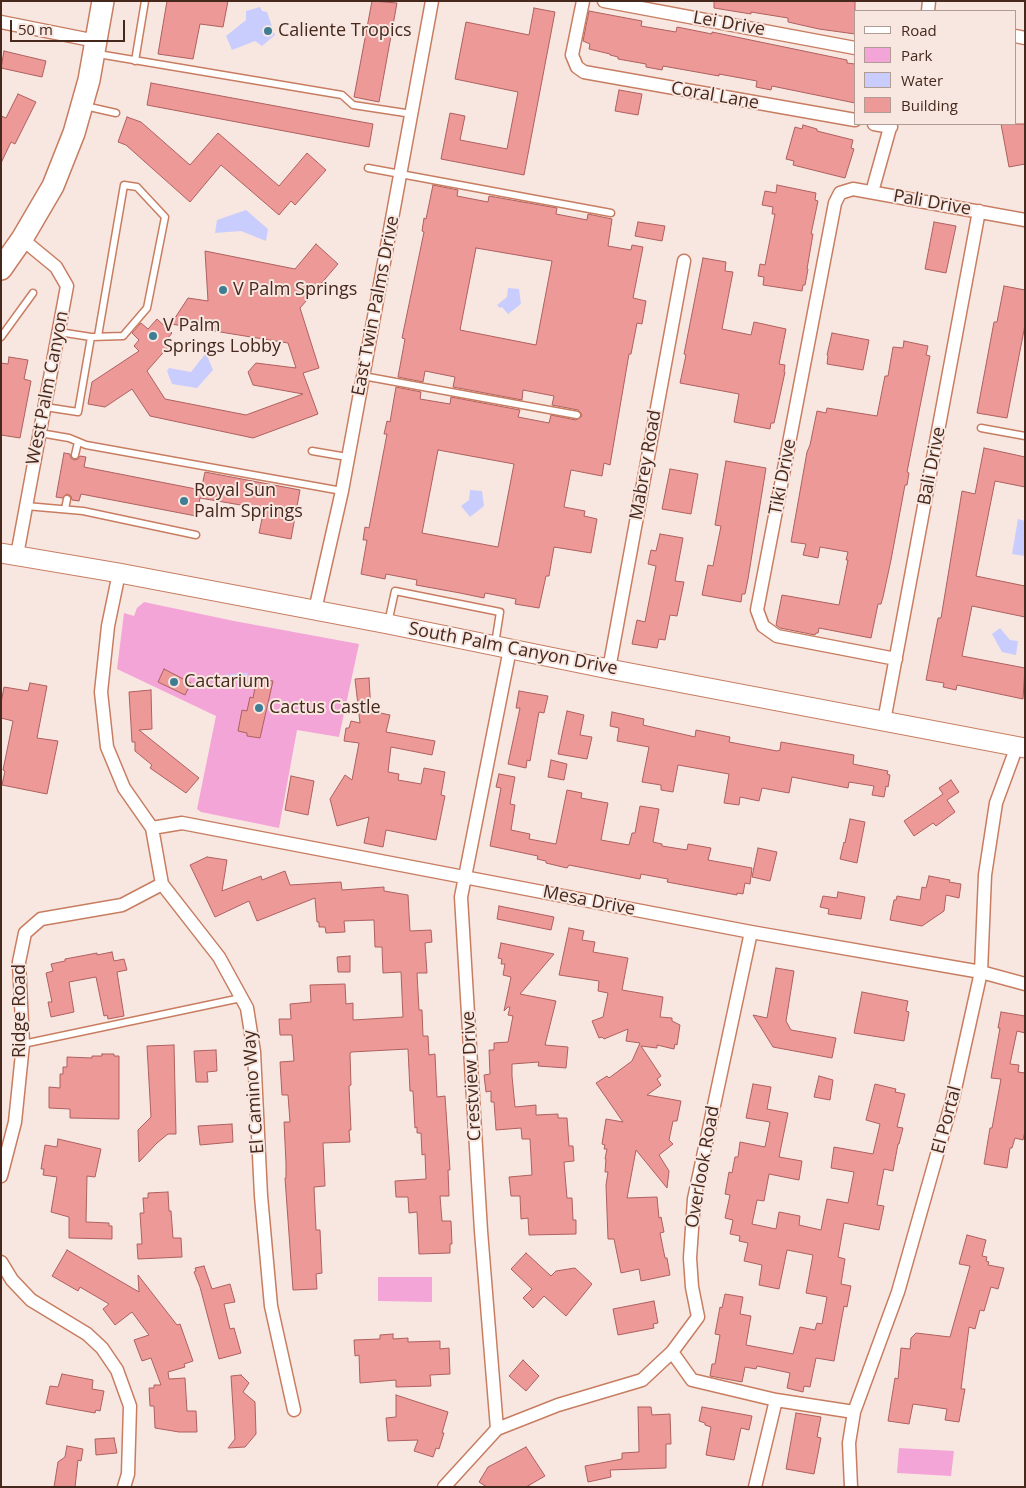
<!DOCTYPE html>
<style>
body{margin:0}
#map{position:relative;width:1026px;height:1488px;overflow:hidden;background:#f8e7e1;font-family:"Open Sans",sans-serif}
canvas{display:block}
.frame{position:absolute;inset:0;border:2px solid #46281c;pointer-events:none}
.legend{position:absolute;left:854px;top:10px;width:162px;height:115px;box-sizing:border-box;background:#f8e7e1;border:1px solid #b19b92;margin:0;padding:6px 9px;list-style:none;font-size:15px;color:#46281c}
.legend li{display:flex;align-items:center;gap:10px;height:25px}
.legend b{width:25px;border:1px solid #b19b92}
.scale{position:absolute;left:10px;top:20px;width:115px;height:22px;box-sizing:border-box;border:2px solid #46281c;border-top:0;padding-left:6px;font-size:15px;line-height:18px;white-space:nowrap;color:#46281c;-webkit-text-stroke:4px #f8e7e1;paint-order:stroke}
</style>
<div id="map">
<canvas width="1026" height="1488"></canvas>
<div class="frame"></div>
<ul class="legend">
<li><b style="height:6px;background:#fff"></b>Road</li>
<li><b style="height:14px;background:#f4a5d7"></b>Park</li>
<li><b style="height:14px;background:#c9cdfe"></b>Water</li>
<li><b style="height:14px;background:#ec9997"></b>Building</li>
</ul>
<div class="scale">50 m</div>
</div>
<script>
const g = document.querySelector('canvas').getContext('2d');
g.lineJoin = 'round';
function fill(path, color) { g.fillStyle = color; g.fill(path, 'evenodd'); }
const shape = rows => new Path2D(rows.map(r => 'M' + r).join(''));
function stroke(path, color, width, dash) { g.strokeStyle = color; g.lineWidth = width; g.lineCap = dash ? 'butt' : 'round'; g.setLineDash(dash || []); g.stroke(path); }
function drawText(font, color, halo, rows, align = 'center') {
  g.font = font + ' "Open Sans",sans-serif'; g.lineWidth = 4; g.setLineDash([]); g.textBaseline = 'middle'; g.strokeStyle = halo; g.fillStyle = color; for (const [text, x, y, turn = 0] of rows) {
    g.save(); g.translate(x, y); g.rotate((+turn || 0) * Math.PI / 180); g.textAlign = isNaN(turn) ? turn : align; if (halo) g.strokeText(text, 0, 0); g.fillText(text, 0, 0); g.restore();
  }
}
fill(shape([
 [144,602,234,621,359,644,339,737,297,730,279,828,201,812,197,809,216,716,117,669,124,613,134,616,137,608],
 [378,1277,432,1277,432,1302,378,1301],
 [899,1448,954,1451,951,1476,897,1473]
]), '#f4a5d7');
fill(shape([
 [260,7,262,11,267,12,275,35,262,46,255,41,232,50,226,36,246,20,246,11],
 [246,210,268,229,266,241,241,231,215,233,217,220],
 [508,288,519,289,521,304,508,314,502,307,500,308,497,305,507,297],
 [206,353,213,370,197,388,172,384,167,371,169,368,191,372],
 [470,490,482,491,484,506,470,517,461,506,469,500],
 [1018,519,1025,521,1025,556,1012,554],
 [1000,628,1010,640,1018,641,1016,655,1002,652,992,634]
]), '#c9cdfe');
stroke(shape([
 [226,677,246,675]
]), '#c9cdfe', 4.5);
const building = shape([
 [167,1,228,1,223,27,200,24,193,59,158,54,167,1],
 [372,1,397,3,379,102,354,97,372,1],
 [714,1,855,1,855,34,819,29,788,22,788,18,751,12,751,14,714,8,714,1],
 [534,8,555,12,524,175,441,159,450,113,465,116,460,140,507,149,518,92,455,79,466,22,529,35,534,8],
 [589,11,642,21,641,26,676,32,677,27,712,34,712,32,847,60,847,63,855,64,855,103,772,86,771,90,756,87,757,81,719,74,719,76,663,66,662,70,646,67,646,64,618,59,618,57,610,55,610,54,589,49,590,44,583,41,589,11],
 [4,51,46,61,42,77,1,68,4,51],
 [151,83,373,124,369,147,147,105,151,83],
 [619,90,642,94,638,115,615,111,619,90],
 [18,94,36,102,15,144,11,142,1,163,1,116,6,118,18,94],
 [127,117,141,122,190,165,218,133,279,186,307,153,326,170,295,205,291,201,279,215,221,165,190,202,126,145,118,142,127,117],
 [1001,124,1025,124,1025,164,1009,167,1001,124],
 [803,125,817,129,817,131,853,140,851,148,854,149,845,178,793,165,794,161,786,159,795,127,802,129,803,125],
 [433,185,458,190,457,196,488,202,489,196,557,208,556,214,587,220,588,214,612,219,608,246,631,250,632,245,643,247,633,298,646,301,642,324,637,323,631,354,629,354,610,465,604,463,602,476,571,470,564,507,585,511,584,516,597,519,591,553,554,547,549,576,546,576,539,608,515,604,516,599,485,593,484,598,460,593,416,585,417,580,386,574,385,579,361,574,367,540,363,540,365,527,369,528,387,434,384,434,387,421,390,422,396,387,421,392,420,399,450,404,451,397,520,410,518,417,549,423,551,415,576,420,582,416,581,413,578,410,552,405,554,396,523,390,522,400,453,387,455,377,425,371,423,382,398,377,405,339,402,338,424,232,422,231,424,218,426,219,433,185],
 [476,248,552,261,536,345,460,330,476,248],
 [438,450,514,464,498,547,422,533,438,450],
 [777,185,816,193,815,200,818,201,811,234,813,234,807,269,808,269,805,285,803,285,802,291,763,285,764,277,758,276,760,264,765,265,775,214,772,214,773,207,762,205,765,191,776,193,777,185],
 [638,222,665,226,662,241,635,236,638,222],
 [934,222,956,226,946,273,925,269,934,222],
 [316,244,338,264,300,308,319,368,303,373,318,414,253,438,150,416,132,389,105,407,88,404,92,382,139,351,134,346,139,340,132,333,141,323,148,329,157,319,172,333,164,343,168,347,147,371,165,399,246,415,303,394,253,385,248,372,256,363,296,368,288,343,171,324,188,298,208,301,205,251,295,269,316,244],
 [703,258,726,262,725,271,733,272,722,329,751,335,754,322,786,329,779,364,785,365,784,372,785,372,774,423,771,423,770,429,734,422,739,394,680,383,686,355,684,354,703,258],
 [1004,286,1025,290,1025,325,1007,418,977,413,994,322,997,322,1004,286],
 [832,333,869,340,863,370,827,364,828,356,827,355,832,333],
 [904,341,928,346,926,355,930,356,907,472,909,473,907,485,905,485,891,560,883,597,881,604,878,604,871,638,819,628,818,633,816,633,815,635,780,628,776,625,782,595,839,605,848,560,846,560,848,552,820,547,818,558,803,555,806,544,791,542,807,452,810,445,817,411,826,413,827,408,877,416,885,376,888,376,893,347,903,348,904,341],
 [9,357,28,360,24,379,31,381,20,438,1,435,1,363,8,364,9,357],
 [984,448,1025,457,1025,487,995,481,976,576,1025,586,1025,617,972,606,962,656,1025,668,1023,699,957,685,956,690,943,687,944,683,926,680,938,618,941,618,962,491,975,494,984,448],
 [64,453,70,454,71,458,74,460,78,459,80,456,86,457,84,467,201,490,205,472,300,490,291,539,259,533,264,509,200,498,196,516,81,494,79,501,72,500,71,496,67,494,62,498,56,497,64,453],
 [726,461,766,468,748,579,745,594,742,594,741,602,702,595,708,565,713,566,721,526,715,525,726,461],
 [670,469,698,474,691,514,662,509,670,469],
 [660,534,683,538,675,581,684,582,677,616,670,615,665,640,659,639,657,648,632,644,637,620,645,622,656,566,648,564,651,550,656,551,660,534],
 [164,669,191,683,185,695,158,682,164,669],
 [257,678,273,681,260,738,247,736,247,733,238,731,242,710,247,711,250,697,253,698,257,678],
 [369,678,371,711,390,715,386,732,435,741,432,755,391,747,388,772,399,774,398,780,421,784,424,768,445,772,441,795,445,796,436,840,386,830,383,847,364,843,369,817,337,826,330,799,345,775,352,780,359,743,344,741,346,728,349,728,351,721,360,723,355,679,369,678],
 [30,683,47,686,37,738,58,741,47,794,2,785,5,771,3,770,13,721,1,718,1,703,4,687,28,691,30,683],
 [151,690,152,729,139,730,199,778,186,793,150,768,152,765,135,751,135,742,132,742,129,692,151,690],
 [519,691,548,696,544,713,539,712,530,761,527,760,526,768,508,764,520,708,516,708,519,691],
 [567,711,584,715,580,735,592,737,587,759,558,754,567,711],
 [612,712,644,719,643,725,695,737,696,730,730,737,729,742,777,751,780,750,781,742,854,755,853,764,888,771,887,774,890,775,888,787,886,786,884,797,872,795,874,786,849,782,848,788,792,777,789,793,762,788,759,801,740,797,739,805,724,803,729,774,678,765,673,792,661,790,661,785,642,782,649,747,617,741,619,728,610,726,612,712],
 [551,760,567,764,564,780,548,777,551,760],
 [499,774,515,777,510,804,515,805,511,830,530,834,529,839,556,844,567,790,582,793,581,798,608,803,601,840,629,845,632,833,635,833,640,806,659,809,653,842,662,844,662,846,687,850,688,844,711,848,708,860,752,868,750,884,745,883,743,894,737,893,737,895,667,882,668,879,641,874,640,879,569,865,567,868,546,863,546,861,537,859,538,856,490,846,501,788,496,787,499,774],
 [291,776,314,781,308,815,285,810,291,776],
 [951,780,959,792,947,800,955,812,936,826,933,823,914,836,904,821,943,794,939,788,951,780],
 [850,819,865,822,857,863,840,859,844,842,845,843,850,819],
 [758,848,777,852,770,881,752,877,758,848],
 [207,857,227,860,222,891,261,876,262,880,285,871,290,885,341,882,342,890,384,887,384,891,408,895,410,931,431,930,432,942,425,943,427,973,417,973,419,1010,422,1010,423,1036,428,1036,429,1055,435,1054,437,1097,445,1096,450,1170,448,1170,449,1196,440,1196,442,1221,451,1221,452,1244,450,1244,450,1253,419,1254,417,1212,409,1213,408,1197,396,1197,395,1181,426,1179,425,1154,422,1155,421,1133,417,1133,417,1127,415,1128,413,1091,410,1091,408,1049,351,1052,350,1054,351,1085,349,1086,351,1130,349,1130,350,1142,323,1143,325,1186,314,1187,316,1230,320,1230,322,1273,316,1274,317,1289,293,1290,285,1178,286,1178,286,1163,284,1122,290,1122,288,1095,282,1095,280,1062,294,1061,292,1035,280,1035,279,1019,291,1019,290,1004,311,1002,310,985,345,984,346,1004,353,1003,353,1020,403,1017,401,972,383,973,382,947,375,947,374,920,344,921,345,932,326,933,325,927,319,927,319,922,317,922,315,898,257,921,249,901,215,917,190,865,207,857],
 [929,876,950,880,949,882,961,884,959,898,946,895,944,911,922,926,890,920,894,900,896,900,897,896,920,900,922,887,926,888,929,876],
 [838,892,865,897,861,919,828,914,829,909,820,907,823,896,837,898,838,892],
 [499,906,554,917,551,930,497,919,499,906],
 [569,928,584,931,582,940,595,942,593,952,628,958,622,990,663,997,660,1017,672,1018,672,1021,680,1025,677,1045,675,1044,674,1049,657,1045,657,1048,641,1046,661,1076,657,1079,661,1085,647,1095,681,1101,677,1121,673,1121,669,1140,673,1144,659,1155,669,1171,667,1188,636,1150,627,1198,657,1197,659,1218,661,1217,664,1232,660,1233,665,1258,667,1258,670,1275,641,1281,639,1269,621,1273,614,1239,608,1239,606,1185,608,1172,605,1172,606,1159,605,1159,607,1149,604,1149,605,1145,602,1144,606,1119,623,1122,596,1083,607,1076,609,1078,632,1061,640,1043,626,1041,628,1029,604,1039,602,1037,599,1038,592,1021,603,1017,608,993,598,991,599,981,559,975,569,928],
 [501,943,554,954,520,994,556,1001,545,1045,568,1047,566,1068,538,1066,539,1062,512,1064,512,1076,515,1107,536,1105,536,1115,558,1114,558,1118,567,1118,569,1146,573,1146,574,1161,564,1162,567,1198,572,1198,573,1220,576,1220,576,1234,529,1235,528,1218,521,1219,520,1196,511,1196,509,1177,532,1175,530,1139,522,1139,521,1128,496,1130,494,1102,491,1102,491,1091,486,1092,484,1075,490,1074,489,1050,494,1050,494,1043,508,1042,513,1016,508,1015,510,1007,508,1007,504,1011,511,977,503,975,505,964,501,964,502,959,498,958,501,943],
 [112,952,114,961,124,959,127,970,117,972,124,1016,108,1019,107,1015,104,1016,96,977,69,982,74,1012,51,1017,48,1002,52,1002,46,973,53,971,51,964,65,961,65,959,97,953,97,955,112,952],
 [350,956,350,972,338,972,337,957,350,956],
 [776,968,794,971,786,1021,791,1030,836,1038,832,1058,773,1047,753,1015,767,1018,776,968],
 [862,992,908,1001,906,1011,909,1012,904,1041,854,1033,862,992],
 [1001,1012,1025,1016,1025,1033,1017,1031,1010,1064,1019,1065,1018,1072,1025,1073,1025,1131,1023,1140,1015,1138,1012,1148,1010,1148,1007,1168,984,1164,990,1128,992,1128,1001,1079,991,1078,1000,1028,998,1028,1001,1012],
 [174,1045,176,1134,168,1134,157,1143,139,1162,138,1130,151,1117,147,1046,174,1045],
 [216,1050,217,1071,207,1072,208,1082,196,1082,194,1051,216,1050],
 [102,1054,114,1054,114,1056,119,1056,119,1119,70,1118,70,1109,49,1108,49,1087,60,1088,60,1074,63,1074,63,1067,67,1067,67,1057,92,1058,92,1056,102,1056,102,1054],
 [819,1076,833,1080,830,1100,814,1097,819,1076],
 [753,1084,771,1087,767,1109,788,1113,779,1157,802,1161,799,1180,769,1174,764,1201,757,1200,752,1224,776,1229,779,1212,800,1216,799,1225,821,1230,827,1199,848,1203,854,1172,831,1168,834,1147,873,1154,880,1124,866,1120,875,1084,896,1089,895,1092,905,1094,897,1127,903,1128,899,1144,898,1144,893,1171,884,1169,877,1205,884,1206,879,1230,844,1223,838,1257,845,1259,841,1284,851,1286,847,1307,844,1306,834,1361,816,1358,810,1387,804,1386,803,1392,787,1388,790,1373,757,1366,756,1369,745,1367,742,1382,710,1376,712,1364,715,1364,720,1335,715,1334,720,1307,722,1308,725,1294,743,1297,740,1314,751,1316,746,1345,793,1354,800,1327,815,1330,817,1323,822,1324,827,1297,806,1293,813,1255,787,1250,779,1289,759,1285,762,1265,744,1261,748,1243,739,1241,740,1236,730,1234,733,1220,725,1218,730,1195,725,1194,729,1172,732,1173,735,1157,738,1157,740,1142,765,1147,770,1122,746,1118,753,1084],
 [232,1124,233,1142,200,1145,198,1126,232,1124],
 [58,1139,101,1149,95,1177,87,1176,86,1222,109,1223,109,1226,112,1226,112,1239,69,1238,69,1217,51,1212,57,1177,43,1175,44,1169,41,1169,45,1145,57,1147,58,1139],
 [168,1192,169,1211,171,1211,173,1238,181,1238,182,1257,138,1259,137,1244,142,1244,140,1213,144,1213,143,1198,148,1198,148,1193,168,1192],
 [967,1235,986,1240,982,1256,987,1257,986,1261,989,1262,988,1265,1004,1268,998,1289,991,1287,984,1311,980,1310,975,1329,969,1327,961,1389,965,1389,959,1422,945,1420,947,1409,913,1404,909,1424,888,1421,895,1378,898,1379,901,1348,910,1349,911,1338,916,1333,950,1337,970,1266,959,1264,967,1235],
 [67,1250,139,1292,138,1275,177,1325,180,1324,193,1361,184,1364,185,1367,168,1372,169,1379,185,1378,187,1411,196,1411,197,1432,179,1432,155,1428,154,1406,150,1406,149,1388,154,1388,154,1385,161,1385,151,1358,142,1361,134,1340,149,1335,132,1312,115,1325,103,1309,109,1304,80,1287,78,1291,52,1276,67,1250],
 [526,1253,551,1276,556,1271,575,1268,592,1284,566,1316,544,1296,533,1308,523,1298,532,1289,511,1269,526,1253],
 [204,1266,212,1289,230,1284,235,1302,224,1304,230,1329,234,1328,241,1353,219,1359,200,1287,194,1272,196,1271,195,1268,204,1266],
 [654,1301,658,1323,653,1324,654,1328,618,1335,613,1309,654,1301],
 [393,1334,393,1339,408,1338,408,1342,440,1341,440,1349,449,1348,450,1374,430,1375,431,1386,396,1387,396,1380,360,1383,359,1355,355,1356,354,1340,380,1339,380,1335,393,1334],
 [523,1360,539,1376,526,1391,509,1376,523,1360],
 [62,1374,93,1380,92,1389,104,1391,100,1411,96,1410,95,1413,46,1404,50,1386,58,1387,62,1374],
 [241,1375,249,1383,243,1392,255,1402,256,1434,245,1447,228,1448,235,1439,231,1376,241,1375],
 [396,1395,448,1412,442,1433,444,1433,439,1449,436,1448,433,1457,414,1451,418,1440,388,1441,386,1418,396,1417,396,1395],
 [638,1407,651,1407,652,1415,670,1414,671,1444,666,1444,666,1468,610,1470,611,1477,588,1482,585,1466,622,1459,622,1453,639,1452,638,1407],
 [702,1407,752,1416,749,1430,741,1428,734,1460,706,1455,711,1427,705,1425,705,1423,699,1421,702,1407],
 [796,1413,821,1417,817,1437,821,1438,814,1474,786,1469,796,1413],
 [114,1438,117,1453,96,1455,95,1439,114,1438],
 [67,1446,83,1449,81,1461,78,1460,75,1487,54,1487,58,1462,65,1457,67,1446],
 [526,1447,545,1476,526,1487,487,1487,479,1482,488,1467,526,1447]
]);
fill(building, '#ec9997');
stroke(building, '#ae605f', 1);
const lane = shape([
 [98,54,342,95,353,105,412,114],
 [135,61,145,1],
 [85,106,116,113],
 [368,168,611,213],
 [59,332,91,337,123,336,147,308,165,217,137,187,124,185,98,336],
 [1,337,33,293],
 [363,376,577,415],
 [45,407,78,412,91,337],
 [981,428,1025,436],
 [40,433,69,438,86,445,342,491],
 [312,451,347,457],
 [75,455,78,442],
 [26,506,83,511,196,535],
 [65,509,67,499],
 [388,623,395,591,500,612,495,644],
 [23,1044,241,998]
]);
const street = shape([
 [583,1,572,55,577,67,584,72,855,120],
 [604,1,855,48],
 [928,11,929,1],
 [1,22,96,41],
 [1015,36,1025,38],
 [874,124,891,127],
 [872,192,891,124],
 [17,555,67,286,56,267,22,239],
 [119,573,108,626,101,692,107,747,124,788,152,828,162,884,219,957,247,1008,254,1052,261,1196,271,1306,294,1410],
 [315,610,342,491,432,1],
 [896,659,777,636,763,626,757,610,835,203,840,193,853,189,1025,220],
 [609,669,684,261],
 [884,721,979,211],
 [152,828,182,823,751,932,981,972,1025,984],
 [1,1176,15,1122,23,1044,19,962,25,933,41,919,122,905,162,884],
 [1,1262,12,1280,31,1300,87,1334,102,1348,117,1370,130,1406,128,1474,124,1487],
 [672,1352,692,1380,776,1400,854,1412],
 [497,1429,481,1231,461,897,510,649],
 [444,1487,497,1429,558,1405,642,1380,672,1352,698,1317,692,1287,690,1258,694,1199,751,932],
 [755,1487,776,1400],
 [851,1487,849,1443,854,1412,898,1292,953,1098,981,972,985,875,996,803,1017,746]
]);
const secondary = shape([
 [1,553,119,573,388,624,609,669,1025,748]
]);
const primary = shape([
 [1,269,22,239,53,186,74,133,89,80,103,1]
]);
stroke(lane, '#c87d61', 9);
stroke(street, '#c87d61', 15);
stroke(secondary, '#c87d61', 21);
stroke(primary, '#c87d61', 24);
stroke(lane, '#fff', 6);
stroke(street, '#fff', 12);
stroke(secondary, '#fff', 19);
stroke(primary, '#fff', 21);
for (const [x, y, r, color] of [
 [268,31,5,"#3e7d92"],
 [223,290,5,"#3e7d92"],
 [153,336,5,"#3e7d92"],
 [184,501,5,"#3e7d92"],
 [174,682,5,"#3e7d92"],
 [259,708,5,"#3e7d92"]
]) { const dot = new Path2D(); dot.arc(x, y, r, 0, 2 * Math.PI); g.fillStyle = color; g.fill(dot); stroke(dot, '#f8e7e1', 2); }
drawText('18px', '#46281c', '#f8e7e1', [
 ["Lei Drive",729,24,10],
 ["Coral Lane",715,96,10],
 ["Pali Drive",932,203,10],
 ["East Twin Palms Drive",376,306,-79],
 ["West Palm Canyon",48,388,-79],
 ["Mabrey Road",646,465,-80],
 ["Bali Drive",932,466,-79],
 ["Tiki Drive",783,477,-79],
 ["South Palm Canyon Drive",513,649,11],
 ["Mesa Drive",589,901,11],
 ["Ridge Road",20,1011,-90],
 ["Crestview Drive",472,1076,-93],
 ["El Camino Way",254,1092,-94],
 ["El Portal",947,1120,-75],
 ["Overlook Road",703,1167,-80]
]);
drawText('18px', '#46281c', '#f8e7e1', [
 ["Caliente Tropics",278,31],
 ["V Palm Springs",233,290],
 ["V Palm",163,326],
 ["Springs Lobby",163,347],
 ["Royal Sun",194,491],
 ["Palm Springs",194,512],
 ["Cactarium",184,682],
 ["Cactus Castle",269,708]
], 'left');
</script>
